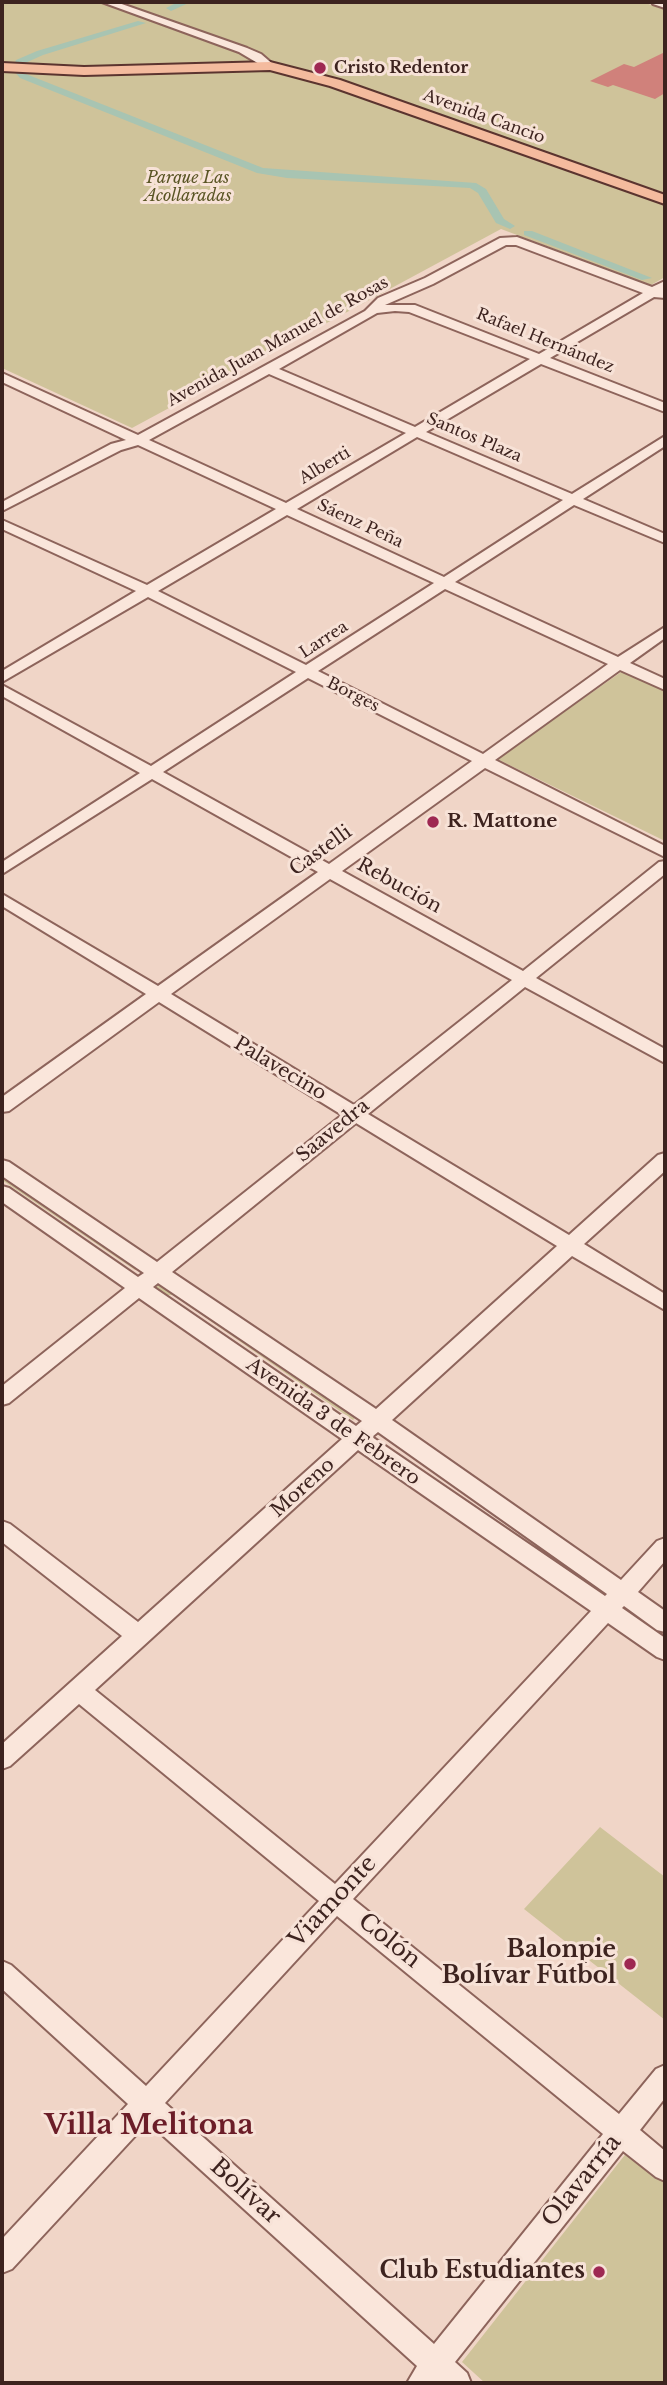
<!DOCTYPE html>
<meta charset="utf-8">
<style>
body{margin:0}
#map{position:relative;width:667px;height:2385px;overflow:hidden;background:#f0d5c7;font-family:"Libre Baskerville",serif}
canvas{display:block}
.frame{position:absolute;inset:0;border:4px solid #3d231f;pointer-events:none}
</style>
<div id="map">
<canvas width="667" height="2385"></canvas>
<div class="frame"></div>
</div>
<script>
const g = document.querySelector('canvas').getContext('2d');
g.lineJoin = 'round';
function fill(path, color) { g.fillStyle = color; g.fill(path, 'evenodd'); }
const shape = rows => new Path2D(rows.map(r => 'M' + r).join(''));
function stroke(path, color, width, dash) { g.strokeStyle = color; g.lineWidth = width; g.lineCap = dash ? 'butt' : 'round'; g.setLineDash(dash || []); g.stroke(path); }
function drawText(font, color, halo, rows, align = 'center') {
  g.font = font + ' "Libre Baskerville",serif'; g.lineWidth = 6; g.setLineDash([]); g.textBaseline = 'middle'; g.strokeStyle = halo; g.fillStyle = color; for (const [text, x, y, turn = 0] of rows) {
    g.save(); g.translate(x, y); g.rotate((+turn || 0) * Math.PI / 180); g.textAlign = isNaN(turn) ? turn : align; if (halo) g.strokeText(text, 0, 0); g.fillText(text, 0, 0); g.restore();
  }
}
fill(shape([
 [2,2,643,2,665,10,665,277,651,285,501,229,132,428,2,368],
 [624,670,665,689,665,841,497,759],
 [2,1176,138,1268,135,1270,2,1180],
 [153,1281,173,1284,174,1294,356,1417,353,1420,173,1295,162,1295,150,1290],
 [600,1827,665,1877,665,2020,524,1909],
 [628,2151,665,2183,665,2383,485,2383,462,2362]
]), '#cfc39a');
fill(shape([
 [178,2,191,2,171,11,166,8,178,2],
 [138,21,146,23,43,55,23,64,22,69,26,74,263,168,476,183,486,189,504,219,515,226,510,229,496,223,478,193,470,188,287,178,257,173,20,78,12,69,16,60,37,51,138,21],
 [524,231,532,231,652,278,642,280,524,235,524,231]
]), '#a8c4b2');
fill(shape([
 [665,52,665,93,655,99,613,85,608,87,590,81,624,64,634,67]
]), '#d0817b');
const minor = shape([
 [102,2,116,2,247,48,261,54,275,66,266,68,239,52,102,2],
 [652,2,665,2,665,8,653,4,652,2],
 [517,237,652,287,665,281,663,291,665,298,654,297,550,358,665,403,665,412,541,364,426,432,572,494,665,436,665,446,583,499,665,534,665,543,574,505,455,582,618,657,665,627,665,638,630,663,665,679,665,690,620,670,495,760,665,846,665,857,485,768,342,871,523,971,659,862,665,861,665,874,536,978,665,1049,665,1063,525,987,368,1114,569,1235,658,1155,665,1153,665,1171,584,1244,665,1294,665,1310,572,1256,392,1420,621,1580,657,1541,665,1538,665,1561,638,1592,665,1611,665,1632,657,1630,624,1606,622,1608,665,1638,665,1660,657,1657,608,1623,353,1899,619,2114,656,2069,665,2065,665,2098,640,2130,665,2151,665,2181,656,2177,623,2151,455,2362,467,2373,471,2383,407,2383,417,2366,148,2122,12,2269,2,2273,2,2239,128,2104,2,1989,2,1961,11,1965,146,2086,319,1901,79,1704,10,1766,2,1769,2,1744,122,1636,2,1542,2,1521,10,1524,138,1622,342,1439,139,1298,9,1403,2,1405,2,1386,125,1288,2,1202,2,1186,9,1188,138,1277,144,1273,2,1176,2,1160,9,1162,157,1262,342,1115,159,1002,9,1111,2,1112,2,1097,146,994,2,906,2,894,158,986,318,872,152,779,2,874,2,862,140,773,2,696,2,685,151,766,296,672,148,597,2,682,2,671,136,591,2,529,2,520,147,585,276,509,138,445,121,450,2,511,2,502,111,444,126,440,2,382,2,373,138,435,365,311,378,298,425,278,500,238,517,237],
 [506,245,516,245,643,293,539,354,415,305,385,305,433,284,506,245],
 [395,311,409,312,530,359,415,427,279,369,377,313,395,311],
 [269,374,406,433,286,503,149,440,269,374],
 [417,437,563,500,444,577,297,509,417,437],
 [287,515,434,583,306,665,158,591,287,515],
 [445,589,608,664,483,754,318,671,445,589],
 [308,678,472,761,329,864,163,772,308,678],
 [330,879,512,980,354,1105,171,994,330,879],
 [356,1123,557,1246,376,1409,172,1272,356,1123],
 [158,1283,362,1421,356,1426,153,1287,158,1283],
 [378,1432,607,1594,605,1596,372,1437,378,1432],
 [358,1450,591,1611,335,1884,95,1690,358,1450],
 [337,1916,603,2134,434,2344,165,2103,337,1916]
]);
const major = shape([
 [270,62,340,80,665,195,665,204,330,86,270,70,84,75,2,71,2,63,84,67,270,62]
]);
stroke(minor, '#8d645b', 4);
stroke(major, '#5b342f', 4);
fill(minor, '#fae6db');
fill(major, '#f4bb9e');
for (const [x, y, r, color] of [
 [320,68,7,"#9e2852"],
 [433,822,7,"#9e2852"],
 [630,1964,7,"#9e2852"],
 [599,2272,7,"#9e2852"]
]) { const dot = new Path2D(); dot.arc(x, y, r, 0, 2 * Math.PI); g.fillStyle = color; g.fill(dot); stroke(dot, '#f7e2d7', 2.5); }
drawText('bold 16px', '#3d231f', '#f7e2d7', [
 ["Cristo Redentor",334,68]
], 'left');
drawText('16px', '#3d231f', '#f7e2d7', [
 ["Avenida Cancio",484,117,20],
 ["Rafael Hernández",545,341,22],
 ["Avenida Juan Manuel de Rosas",278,342,-29],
 ["Santos Plaza",474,438,23],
 ["Alberti",325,466,-31],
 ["Sáenz Peña",360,524,25],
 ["Larrea",324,640,-33],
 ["Borges",353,695,27]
]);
drawText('italic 16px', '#5a5525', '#f7e2d7', [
 ["Parque Las",188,178],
 ["Acollaradas",188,196]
]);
drawText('bold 19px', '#3d231f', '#f7e2d7', [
 ["R. Mattone",447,822]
], 'left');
drawText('19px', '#3d231f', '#f7e2d7', [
 ["Castelli",321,851,-36],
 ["Rebución",399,886,29],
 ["Palavecino",280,1069,31],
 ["Saavedra",333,1131,-39],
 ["Avenida 3 de Febrero",333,1422,35],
 ["Moreno",303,1488,-42]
]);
drawText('23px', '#3d231f', '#f7e2d7', [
 ["Viamonte",333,1902,-47],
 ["Colón",389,1941,39],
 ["Olavarría",582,2181,-51],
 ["Bolívar",245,2192,42]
]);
drawText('bold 23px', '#3d231f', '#f7e2d7', [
 ["Balonpie",616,1951],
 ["Bolívar Fútbol",616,1977],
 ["Club Estudiantes",585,2272]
], 'right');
drawText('bold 28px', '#6b1d28', '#f7e2d7', [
 ["Villa Melitona",149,2126]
]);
</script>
